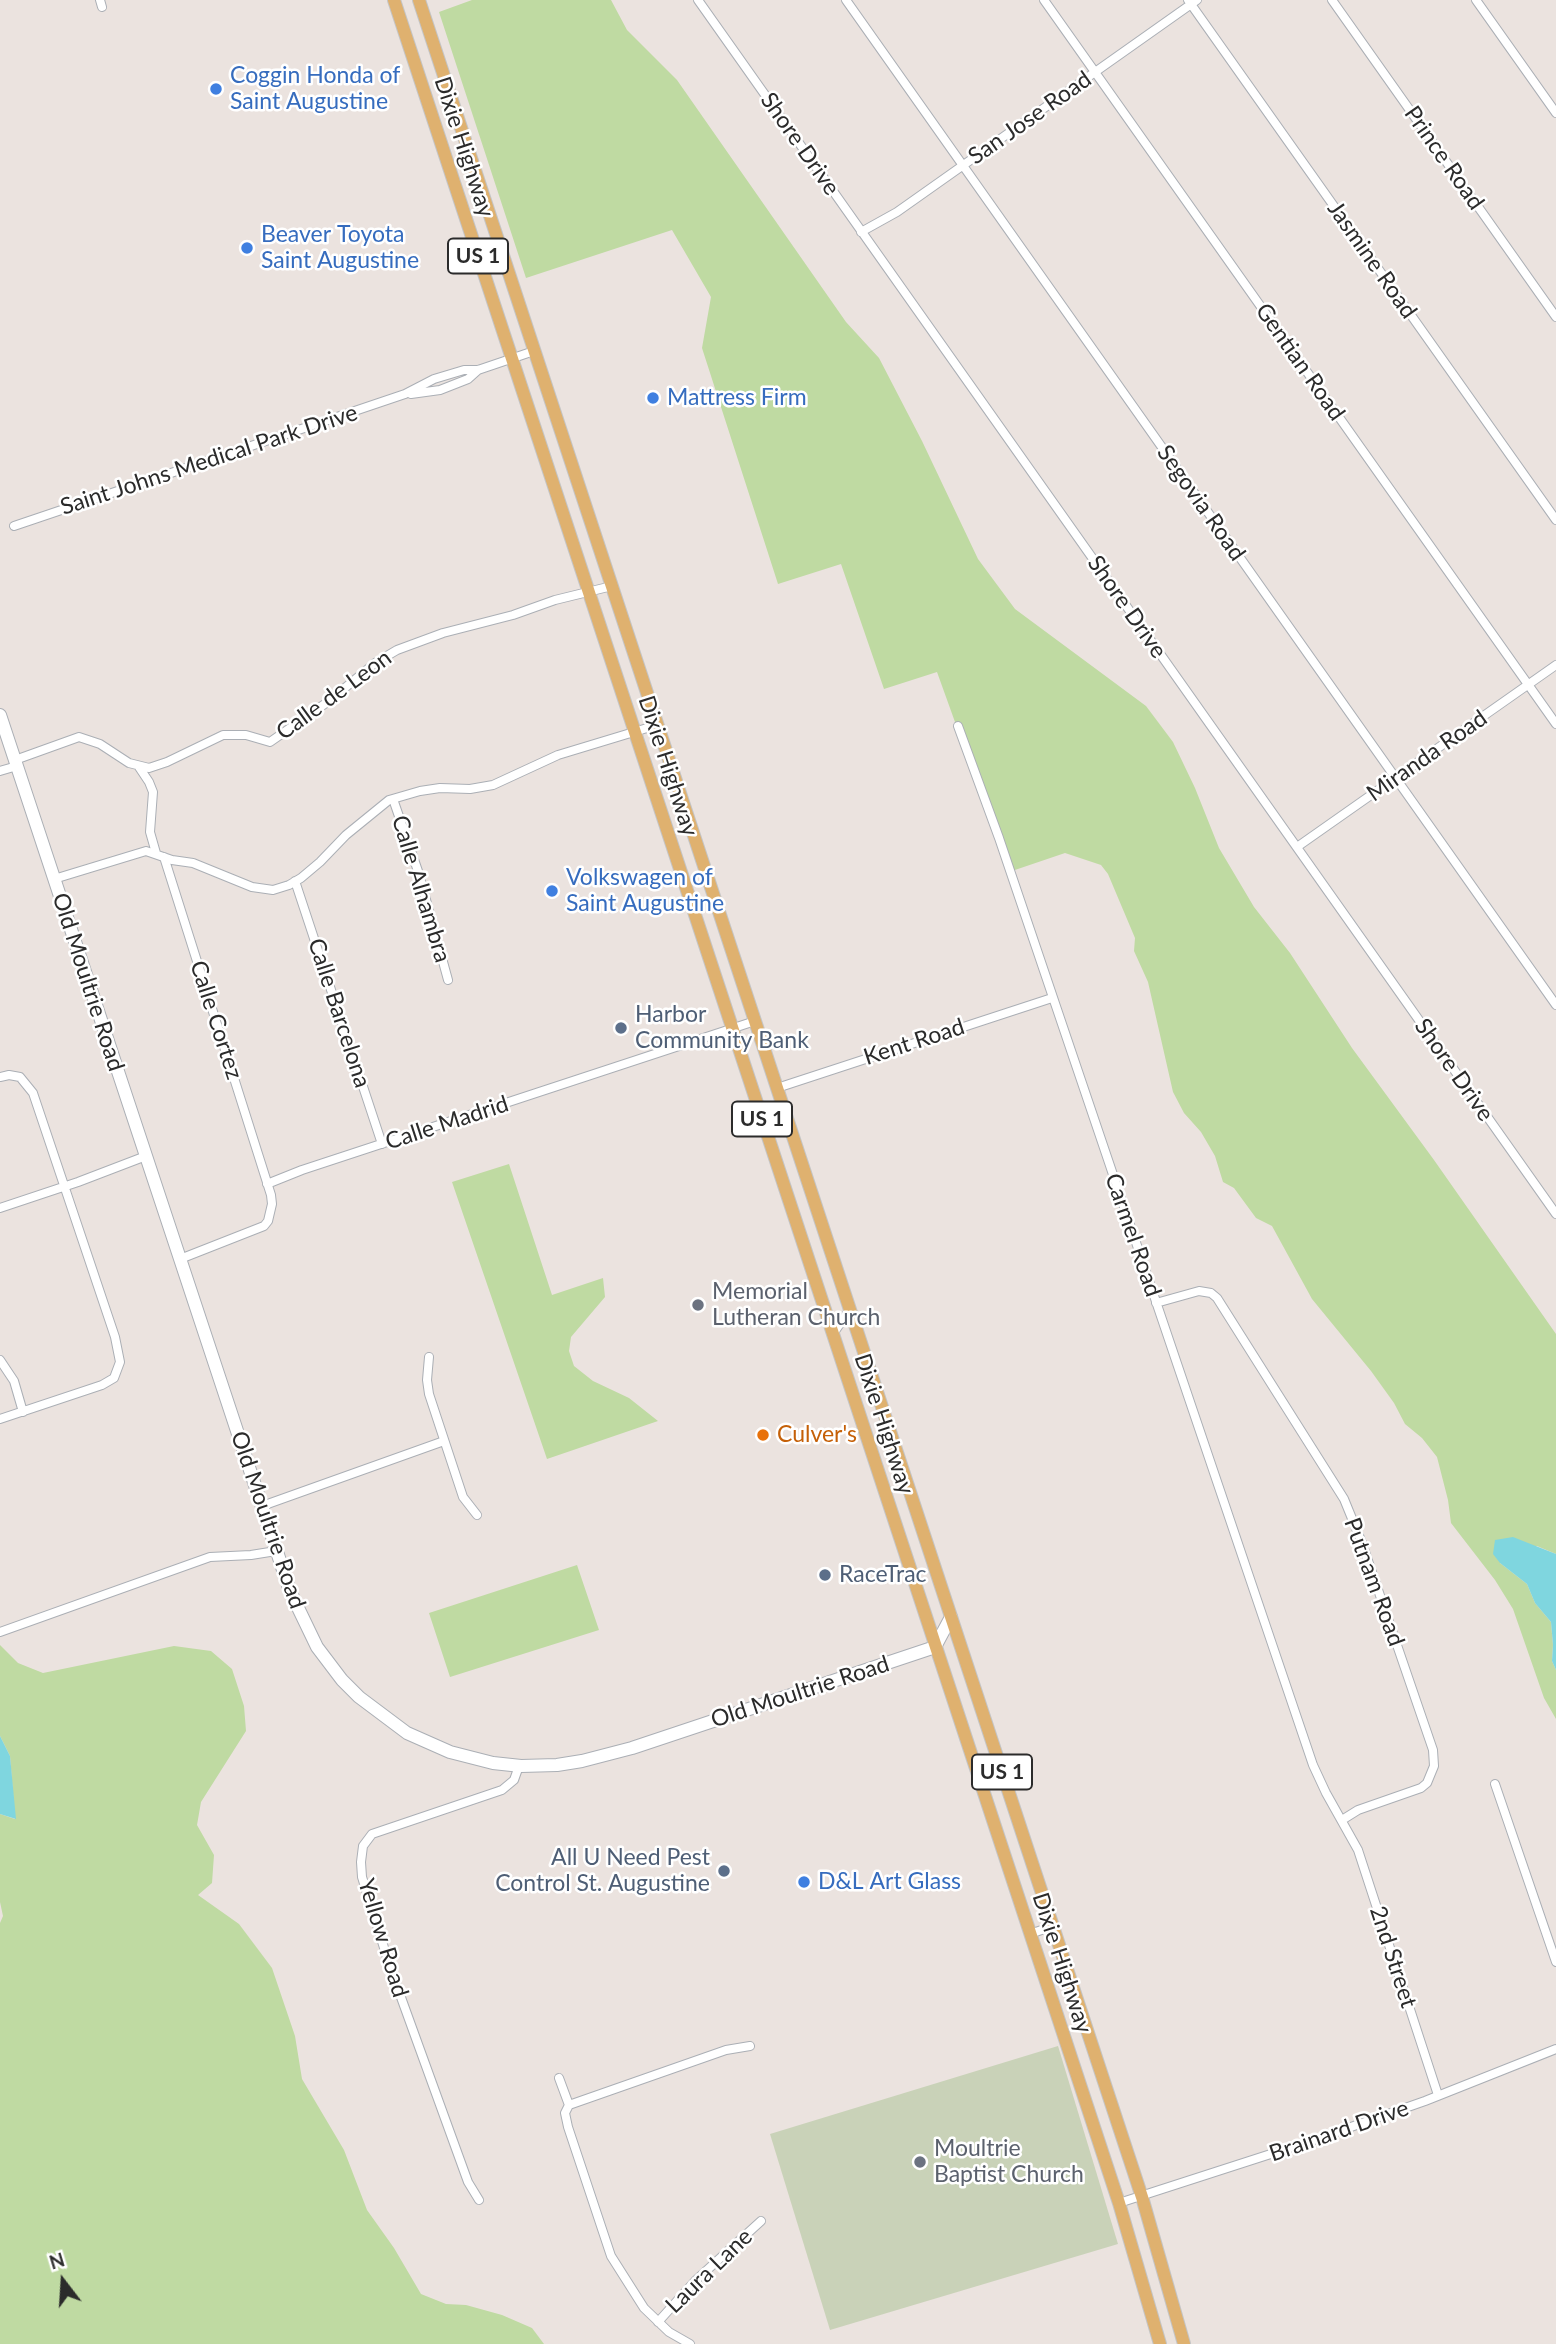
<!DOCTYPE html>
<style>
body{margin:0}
#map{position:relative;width:1556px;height:2344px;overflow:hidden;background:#ebe3df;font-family:Lato,sans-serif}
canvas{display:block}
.north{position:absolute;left:28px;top:2246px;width:70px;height:70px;-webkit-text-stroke:5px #fff;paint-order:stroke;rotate:343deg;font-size:19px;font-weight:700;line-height:28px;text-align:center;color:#2b2b2b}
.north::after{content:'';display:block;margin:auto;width:24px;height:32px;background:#2b2b2b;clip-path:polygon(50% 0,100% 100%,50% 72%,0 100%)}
</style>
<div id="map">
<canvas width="1556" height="2344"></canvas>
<div class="north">N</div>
</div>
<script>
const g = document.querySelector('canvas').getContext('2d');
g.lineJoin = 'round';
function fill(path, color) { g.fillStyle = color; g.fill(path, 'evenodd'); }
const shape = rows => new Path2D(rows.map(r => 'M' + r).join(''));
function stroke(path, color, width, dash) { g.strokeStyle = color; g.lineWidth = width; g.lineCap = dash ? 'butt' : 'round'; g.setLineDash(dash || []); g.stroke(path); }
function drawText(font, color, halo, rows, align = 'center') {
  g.font = font + ' Lato,sans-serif'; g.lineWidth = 5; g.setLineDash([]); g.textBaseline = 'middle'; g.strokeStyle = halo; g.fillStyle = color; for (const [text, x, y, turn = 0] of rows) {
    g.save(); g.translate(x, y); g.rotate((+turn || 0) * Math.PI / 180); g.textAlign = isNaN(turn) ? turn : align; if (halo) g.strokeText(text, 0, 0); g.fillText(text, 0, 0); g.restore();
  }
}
fill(shape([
 [472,0,611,0,627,30,677,80,846,322,879,358,922,441,978,559,1015,609,1146,706,1173,742,1195,788,1219,848,1254,907,1290,953,1352,1048,1434,1160,1556,1334,1556,1554,1537,1546,1500,1563,1527,1584,1535,1603,1551,1622,1553,1645,1552,1661,1556,1670,1556,1719,1544,1698,1513,1609,1495,1580,1451,1523,1448,1500,1437,1457,1422,1438,1405,1424,1394,1403,1371,1371,1312,1299,1272,1226,1256,1218,1234,1188,1223,1182,1215,1156,1201,1132,1184,1113,1173,1092,1148,982,1134,951,1135,938,1108,874,1101,865,1065,853,1009,872,937,672,884,689,841,564,778,584,702,348,711,297,672,230,526,278,439,12],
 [509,1164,552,1295,603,1278,605,1297,571,1337,569,1351,574,1366,593,1381,629,1398,658,1421,547,1459,452,1182],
 [577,1565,599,1630,450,1677,429,1613],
 [0,1645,18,1663,43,1673,174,1646,211,1651,232,1669,244,1706,246,1731,201,1802,197,1825,214,1855,212,1883,198,1895,239,1924,272,1968,295,2036,302,2079,344,2150,367,2210,394,2248,421,2294,446,2304,466,2305,502,2315,532,2328,544,2344,0,2344,0,1923,3,1916,0,1902,0,1814,15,1819,10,1756,0,1736]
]), '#bfdaa2');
fill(shape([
 [1058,2046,1118,2244,830,2330,770,2134]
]), '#c9d2b8');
fill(shape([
 [1513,1537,1556,1554,1556,1670,1552,1661,1553,1645,1551,1622,1535,1603,1527,1584,1500,1563,1493,1554,1495,1540],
 [0,1736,10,1756,16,1819,0,1814]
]), '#7fd6df');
const street = shape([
 [100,0,102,7],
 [698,0,1556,1214],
 [846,0,1556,1005],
 [1044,0,1556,724],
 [1188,0,1556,520],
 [1332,0,1556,317],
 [1476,0,1556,113],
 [861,232,897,212,1197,0],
 [411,394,440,390,468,379,478,370],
 [14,526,405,394,434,379,464,370,478,370,534,351],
 [958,726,999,838,1313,1765,1326,1793,1358,1850,1438,2095],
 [15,760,79,737,100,744,129,763,149,768,167,762,223,735,246,735,270,742,329,701,375,663,397,650,443,633,513,615,555,600,612,586],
 [139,767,149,782,153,792,150,832,156,853],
 [0,771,17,766],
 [393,799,419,874,448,980],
 [1297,847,1556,665],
 [164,857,271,1195,272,1204,268,1221,264,1226,180,1259],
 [54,879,146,851,172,860,193,863,252,887,273,890,289,885,301,878,320,862,346,835,389,800,420,791,440,788,470,789,493,785,558,755,657,725],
 [295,881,382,1144],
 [0,1077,9,1075,20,1077,33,1093,115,1337,120,1362,114,1378,102,1385,0,1419],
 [777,1088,1052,998],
 [267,1184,302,1170,755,1021],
 [0,1208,78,1182,146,1156],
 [1156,1303,1199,1291,1211,1293,1217,1298,1344,1499,1362,1543,1433,1750,1434,1766,1427,1783,1421,1788,1358,1810,1342,1820],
 [833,1334,850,1309],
 [429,1357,427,1380,429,1394,463,1497,477,1515],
 [0,1360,14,1381,23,1412],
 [262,1506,444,1441],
 [0,1632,210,1557,251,1555,276,1551],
 [1495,1784,1556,1962],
 [1030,1934,1053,1926],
 [559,2078,569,2105,565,2113,568,2127,611,2256,644,2308,669,2332,690,2344],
 [569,2105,726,2050,750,2046],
 [479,2200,468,2182,390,1967,362,1877,361,1862,363,1846,372,1834,502,1790,514,1780,519,1766],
 [1119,2203,1311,2141,1425,2101,1556,2049],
 [658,2322,695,2281,761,2221]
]);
const secondary = shape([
 [0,715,290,1591,317,1647,342,1680,359,1697,407,1733,450,1752,493,1763,521,1766,557,1765,582,1761,632,1748,935,1647,951,1617]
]);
const primary = shape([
 [394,0,1119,2203,1160,2344],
 [419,0,1142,2197,1184,2344]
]);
stroke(street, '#abafb5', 10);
stroke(secondary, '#abafb5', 14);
stroke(primary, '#c4c4c4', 14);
stroke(street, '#fff', 8);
stroke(secondary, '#fff', 12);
stroke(primary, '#dfb16f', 12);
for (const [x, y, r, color] of [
 [216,89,7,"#3f7fe0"],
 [247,248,7,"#3f7fe0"],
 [653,398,7,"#3f7fe0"],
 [552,891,7,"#3f7fe0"],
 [621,1028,7,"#5c6f8a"],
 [698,1305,7,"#6b7280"],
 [763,1435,7,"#e8710a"],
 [825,1575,7,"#5c6f8a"],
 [724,1871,7,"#5c6f8a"],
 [804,1882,7,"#3f7fe0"],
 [920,2162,7,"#6b7280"]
]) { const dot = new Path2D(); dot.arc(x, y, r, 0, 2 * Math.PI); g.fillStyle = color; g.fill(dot); stroke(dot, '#fff', 2.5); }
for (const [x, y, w] of [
 [478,256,60],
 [762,1119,60],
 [1002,1772,60]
]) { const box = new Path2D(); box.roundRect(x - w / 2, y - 17.5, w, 35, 5); g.fillStyle = '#fff'; g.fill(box); stroke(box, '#2b2b2b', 2); }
drawText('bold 21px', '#2b2b2b', null, [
 ["US 1",478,256],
 ["US 1",762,1119],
 ["US 1",1002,1772]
]);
drawText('23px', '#366cbe', '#fff', [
 ["Coggin Honda of",230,76],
 ["Saint Augustine",230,102],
 ["Beaver Toyota",261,235],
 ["Saint Augustine",261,261],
 ["Mattress Firm",667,398],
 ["Volkswagen of",566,878],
 ["Saint Augustine",566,904],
 ["D&L Art Glass",818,1882]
], 'left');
drawText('23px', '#2b2b2b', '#fff', [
 ["San Jose Road",1030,118,-35],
 ["Shore Drive",800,144,55],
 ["Dixie Highway",464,147,72],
 ["Prince Road",1444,158,55],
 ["Jasmine Road",1372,260,55],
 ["Gentian Road",1300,362,55],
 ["Saint Johns Medical Park Drive",209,460,-18],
 ["Segovia Road",1201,503,55],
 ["Shore Drive",1127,607,55],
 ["Calle de Leon",334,695,-36],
 ["Miranda Road",1427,756,-35],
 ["Dixie Highway",668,766,72],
 ["Calle Alhambra",421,889,73],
 ["Old Moultrie Road",88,982,72],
 ["Calle Barcelona",339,1013,72],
 ["Calle Cortez",216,1020,72],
 ["Kent Road",914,1042,-18],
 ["Shore Drive",1454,1070,55],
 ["Calle Madrid",447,1123,-18],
 ["Carmel Road",1133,1235,71],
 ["Dixie Highway",884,1424,72],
 ["Old Moultrie Road",268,1520,71],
 ["Putnam Road",1374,1582,70],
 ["Old Moultrie Road",800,1692,-18],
 ["Yellow Road",383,1938,73],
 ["2nd Street",1393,1957,72],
 ["Dixie Highway",1062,1963,72],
 ["Brainard Drive",1339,2131,-19],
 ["Laura Lane",709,2271,-44]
]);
drawText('23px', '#4e5e75', '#fff', [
 ["Harbor",635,1015],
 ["Community Bank",635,1041],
 ["RaceTrac",839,1575],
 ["All U Need Pest",710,1858,"right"],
 ["Control St. Augustine",710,1884,"right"]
], 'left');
drawText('23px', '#5b616d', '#fff', [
 ["Memorial",712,1292],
 ["Lutheran Church",712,1318],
 ["Moultrie",934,2149],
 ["Baptist Church",934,2175]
], 'left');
drawText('23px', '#c56008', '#fff', [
 ["Culver's",777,1435]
], 'left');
</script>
